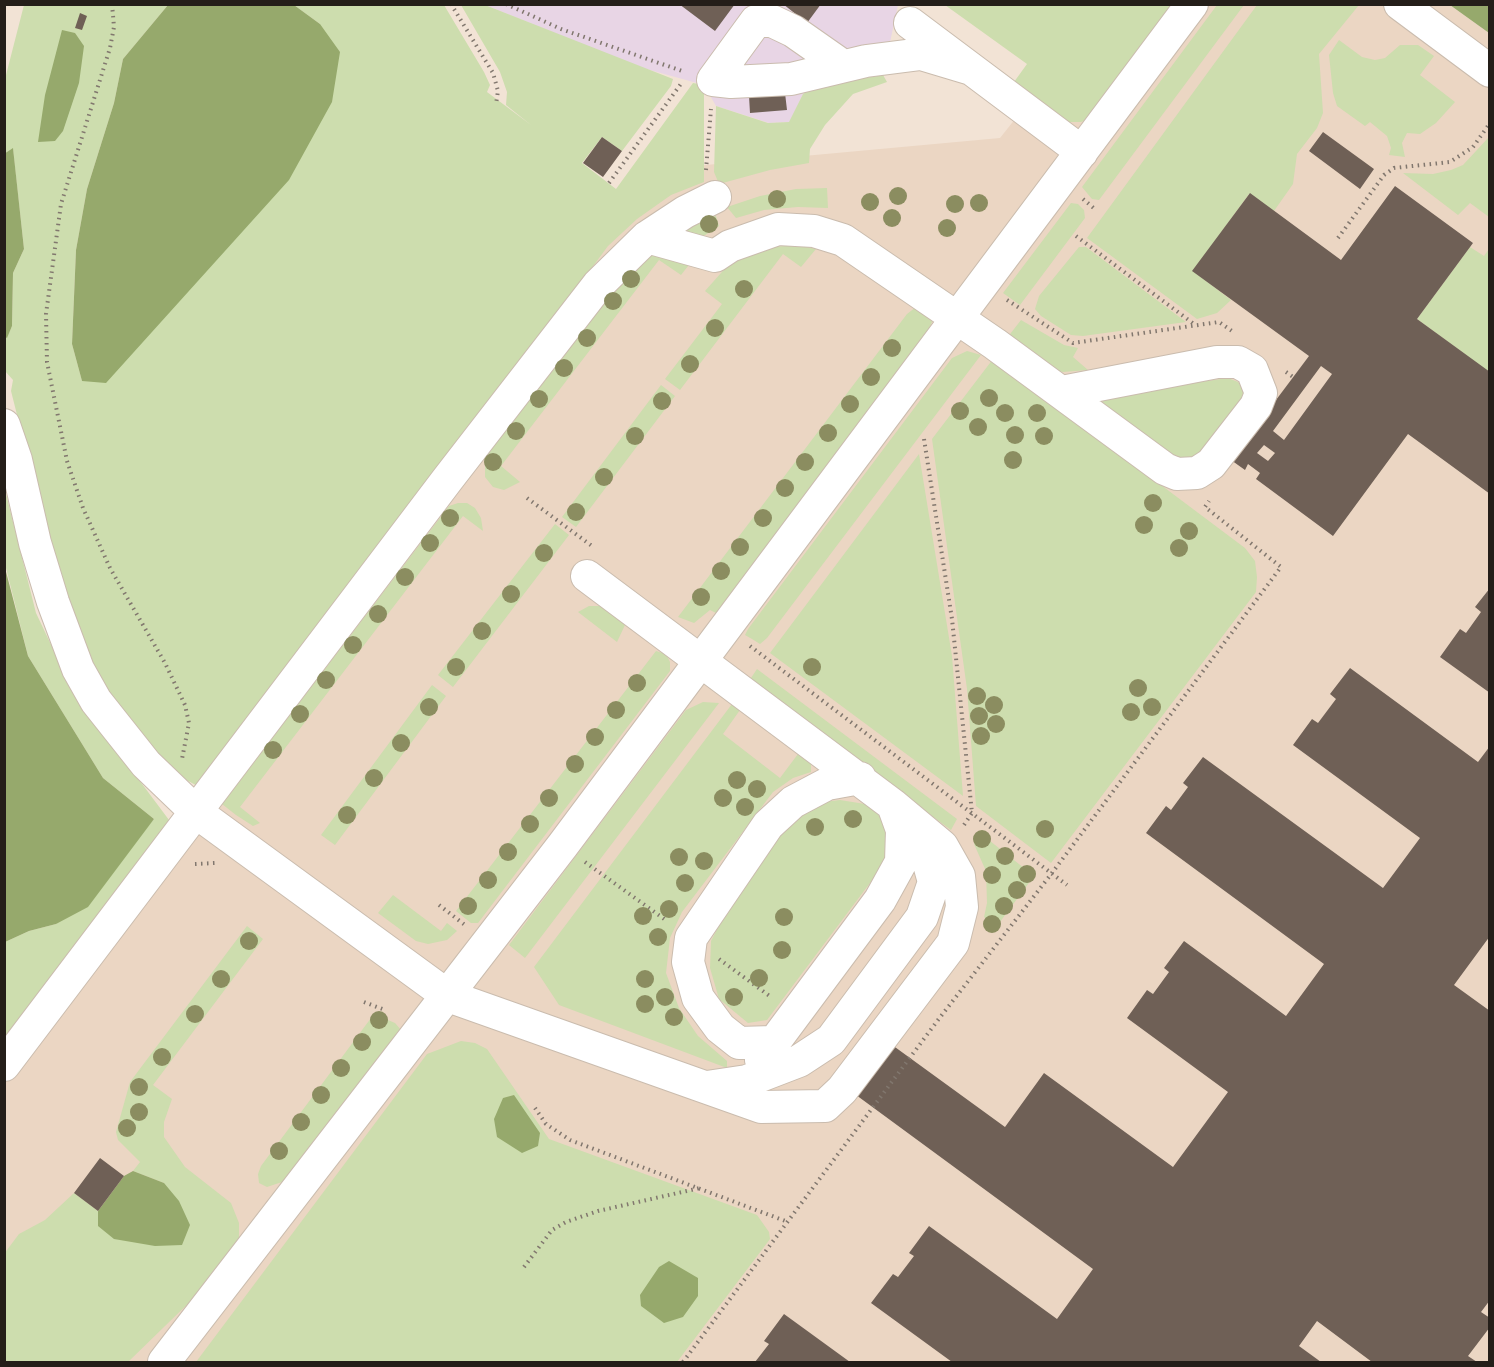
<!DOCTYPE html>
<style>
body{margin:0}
#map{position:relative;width:1494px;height:1367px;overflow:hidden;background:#f2e3d5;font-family:Poppins,sans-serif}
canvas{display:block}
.frame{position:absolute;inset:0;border:6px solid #241e19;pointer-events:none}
</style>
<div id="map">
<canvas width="1494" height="1367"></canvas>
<div class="frame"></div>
</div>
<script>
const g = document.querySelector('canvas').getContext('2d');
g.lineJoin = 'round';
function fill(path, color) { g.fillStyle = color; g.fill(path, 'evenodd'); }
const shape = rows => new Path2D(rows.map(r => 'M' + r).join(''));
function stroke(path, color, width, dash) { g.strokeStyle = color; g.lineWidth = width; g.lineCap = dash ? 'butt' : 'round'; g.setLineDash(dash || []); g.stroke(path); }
fill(shape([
 [1106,5,1450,5,1489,33,1489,1362,5,1362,4,1049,662,169,1000,138]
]), '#ebd6c3');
fill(shape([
 [485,5,898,5,883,75,815,86,803,94,790,122,769,123,716,106,704,85,639,67]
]), '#e8d5e5');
fill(shape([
 [24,5,168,5,123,59,114,103,87,189,76,250,72,344,82,381,320,24,294,5,444,5,484,72,490,85,487,92,531,125,506,105,507,92,500,72,461,5,485,5,673,79,671,86,622,151,602,137,582,163,616,189,693,83,704,85,704,182,671,195,637,219,608,246,203,789,179,776,153,749,106,691,84,653,60,585,11,391,13,380,5,371,5,336,7,337,12,326,13,273,24,249,13,149,5,154,5,79],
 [945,5,1175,5,1093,117,1081,122,1069,122,1014,82,1027,64],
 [1217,5,1244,5,1099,200,1092,199,1082,187],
 [1257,5,1359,5,1319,54,1323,113,1317,128,1297,154,1293,184,1274,211,1249,194,1193,271,1231,300,1217,313,1197,319,1087,238],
 [1339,40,1362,57,1375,60,1385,58,1400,45,1418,45,1434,56,1420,75,1455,102,1436,123,1420,134,1407,133,1402,143,1405,157,1389,155,1391,148,1387,136,1370,122,1365,126,1337,106,1333,93,1329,55],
 [883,75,887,82,853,94,825,125,810,149,809,163,770,170,719,184,714,172,716,106,768,123,789,122,803,94,815,86],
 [1489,137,1489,217,1470,203,1458,215,1403,173,1433,174,1451,170,1463,165],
 [827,188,828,208,798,207,764,210,736,218,727,207,760,196,796,189],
 [1071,203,1078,204,1084,210,1085,218,1020,305,1003,293],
 [714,210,719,226,696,241,668,235],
 [798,245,816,249,801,267,783,254,680,390,665,379,722,304,705,291,729,264,772,247],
 [1079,247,1086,247,1186,322,1083,336,1071,335,1041,316,1035,309,1039,296],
 [1470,247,1484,256,1489,249,1489,372,1417,319],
 [645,252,692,261,681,275,659,260,501,466,520,482,504,490,493,487,485,477,485,458,610,291],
 [916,307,930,313,932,322,927,332,716,613,710,610,694,623,678,617,907,314],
 [1021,320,1064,345,1078,348,1073,357,1088,370,1063,372,1052,369,1007,338],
 [967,351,981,355,767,638,760,644,752,639,745,635,748,629,952,358],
 [993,359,1245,548,1255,561,1257,577,1256,592,1051,863,976,806,967,689,932,439],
 [1228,378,1238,382,1244,390,1240,404,1205,449,1192,457,1177,458,1163,451,1104,407,1102,399,1116,394],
 [661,385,675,396,576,527,562,517],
 [919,454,952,656,963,796,770,653],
 [4,486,36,613,74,693,175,828,5,1049,5,942,29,931,56,924,154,819,103,778,28,656,5,564],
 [458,503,467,503,475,508,481,518,483,531,463,516,240,807,260,823,253,826,236,815,222,804,449,506],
 [555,524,569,535,453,687,438,675],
 [589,606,605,606,620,616,625,625,617,642,578,612],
 [656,651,666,654,670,662,670,671,478,923,471,923,456,911],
 [757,669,957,819,951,830,749,681],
 [432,685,446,696,335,845,321,835],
 [703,702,719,703,525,958,509,945,686,710],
 [732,704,740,710,723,734,780,778,798,754,811,763,811,772,793,778,773,792,682,912,670,938,666,973,679,1008,698,1036,727,1061,727,1068,559,1005,534,967],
 [840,800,865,804,878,814,886,827,891,844,882,867,767,1020,748,1023,719,999,710,968,711,941,731,902,784,831,804,810,816,803],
 [980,833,1034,876,997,926,984,917,987,903,986,871,974,844],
 [393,895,441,931,447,923,457,931,447,940,428,944,416,941,378,913],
 [247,926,263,939,153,1085,172,1099,164,1122,164,1137,185,1167,231,1203,239,1223,239,1240,201,1291,128,1362,5,1362,4,1254,19,1234,45,1220,74,1193,98,1211,98,1226,164,1183,133,1171,140,1162,118,1140,116,1132,130,1082],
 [374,1014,395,1023,401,1030,285,1181,267,1187,259,1183,258,1174,261,1166],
 [461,1041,475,1043,487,1049,549,1139,757,1215,769,1232,770,1239,677,1362,196,1362,427,1054]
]), '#cdddae');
fill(shape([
 [168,5,294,5,320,24,340,52,332,102,289,180,106,383,82,381,72,344,76,250,87,189,114,103,123,59],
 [1450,5,1489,5,1489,33],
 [62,30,75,33,84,46,79,83,63,131,55,141,38,142,45,95],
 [13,148,24,249,13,273,12,326,7,338,4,336,4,154],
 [4,564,28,656,103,778,154,819,88,907,56,924,29,931,5,942],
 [514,1095,540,1133,538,1146,522,1153,497,1137,494,1119,503,1098],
 [133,1171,164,1183,179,1201,190,1225,182,1245,155,1246,114,1239,98,1226,98,1211,124,1176],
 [669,1261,698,1278,698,1296,683,1317,664,1323,641,1306,640,1295,659,1267]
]), '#96a96c');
fill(shape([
 [679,4,735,4,715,31],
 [783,4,821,4,807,23],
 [80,13,87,16,82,30,75,28],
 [785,93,787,110,750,113,749,96],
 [1323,132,1374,169,1360,189,1309,151],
 [602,137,622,151,603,177,583,163],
 [1395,186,1473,243,1417,319,1490,372,1490,494,1408,434,1333,536,1256,479,1260,473,1248,464,1245,470,1231,460,1309,356,1192,271,1250,193,1341,260],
 [1321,366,1332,374,1284,440,1273,431],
 [1264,445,1275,453,1268,461,1257,453],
 [1490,588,1490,693,1440,657,1460,629,1466,633,1481,612,1475,607],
 [1350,668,1478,762,1490,746,1490,936,1454,985,1490,1011,1490,1300,1481,1312,1490,1318,1490,1327,1468,1356,1477,1362,1372,1362,1317,1321,1299,1346,1321,1362,952,1362,871,1303,893,1274,898,1277,914,1256,909,1253,929,1226,1057,1319,1093,1269,852,1092,888,1042,1005,1127,1044,1073,1173,1167,1228,1092,1127,1018,1147,990,1153,994,1169,972,1164,968,1184,941,1286,1016,1324,964,1146,833,1166,806,1171,810,1188,787,1183,783,1203,757,1383,888,1420,838,1293,745,1312,719,1318,723,1336,699,1330,694],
 [100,1158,124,1176,98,1211,74,1193],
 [784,1314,850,1362,755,1362,769,1344,764,1341]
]), '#6f6056');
const minor = shape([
 [1400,4,1490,71],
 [910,23,1082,152],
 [843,66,793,31,772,21,756,21,713,80,731,82,791,79,866,61,921,54,971,69],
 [647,237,715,256,730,246,778,229,814,231,843,240,995,344,1165,469,1177,474,1197,473,1211,464,1256,406,1261,393,1252,370,1238,362,1217,362,1062,392],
 [4,425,16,460,35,543,53,602,78,669,96,701,146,764,196,812,448,996,761,1107,825,1106,842,1090,953,943,962,907,959,876,942,846,893,805,587,576],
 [773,1042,739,1043,720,1028,698,998,688,962,691,938,768,825,793,802,827,784,860,778],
 [761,1060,880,900,901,862,902,830,893,805],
 [4,1065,447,480,598,285,647,237,685,212,715,197],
 [707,1087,747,1081,799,1061,831,1040,922,917,934,882,921,835],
 [164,1362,563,845,1192,4]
]);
stroke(minor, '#cabcae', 34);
stroke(shape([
 [112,4,114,27,110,48,61,204,46,314,47,362,67,461,83,508,110,568,165,663,185,705,189,723,182,759],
 [451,4,493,73,498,91,496,104],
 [506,4,561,29,685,72],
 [706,170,711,109],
 [609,183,683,81],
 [1083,199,1096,210],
 [1076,236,1194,324],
 [1338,238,1384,175,1394,168,1450,162,1473,147,1490,123],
 [1007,300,1073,343,1219,322,1232,331],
 [1286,372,1293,377],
 [924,439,952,619,972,813,964,825],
 [527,498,592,546],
 [750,646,1067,885],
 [585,862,667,921],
 [195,864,215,863],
 [439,905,465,925],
 [719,959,771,997],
 [364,1002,385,1010],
 [535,1108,546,1124,570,1140,788,1222],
 [524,1267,552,1230,566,1222,598,1211,700,1188],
 [683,1362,938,1020,1052,873,1281,567,1205,507,1209,501]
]), '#81776e', 4, [1.5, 4.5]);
stroke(minor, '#fff', 32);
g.fillStyle = '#8b8d60';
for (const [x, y] of [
 [898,196],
 [777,199],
 [870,202],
 [979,203],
 [955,204],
 [892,218],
 [709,224],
 [947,228],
 [631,279],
 [744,289],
 [613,301],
 [715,328],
 [587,338],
 [892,348],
 [690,364],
 [564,368],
 [871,377],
 [989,398],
 [539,399],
 [662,401],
 [850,404],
 [960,411],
 [1005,413],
 [1037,413],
 [978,427],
 [516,431],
 [828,433],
 [1015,435],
 [635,436],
 [1044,436],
 [1013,460],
 [493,462],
 [805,462],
 [604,477],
 [785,488],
 [1153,503],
 [576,512],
 [450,518],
 [763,518],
 [1144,525],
 [1189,531],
 [430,543],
 [740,547],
 [1179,548],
 [544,553],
 [721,571],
 [405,577],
 [511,594],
 [701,597],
 [378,614],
 [482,631],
 [353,645],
 [456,667],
 [812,667],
 [326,680],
 [637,683],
 [1138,688],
 [977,696],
 [994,705],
 [429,707],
 [1152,707],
 [616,710],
 [1131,712],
 [300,714],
 [979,716],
 [996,724],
 [981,736],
 [595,737],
 [401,743],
 [273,750],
 [575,764],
 [374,778],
 [737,780],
 [757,789],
 [549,798],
 [723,798],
 [745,807],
 [347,815],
 [853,819],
 [530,824],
 [815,827],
 [1045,829],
 [982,839],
 [508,852],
 [1005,856],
 [679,857],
 [704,861],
 [1027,874],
 [992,875],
 [488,880],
 [685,883],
 [1017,890],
 [468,906],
 [1004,906],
 [669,909],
 [643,916],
 [784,917],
 [992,924],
 [658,937],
 [249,941],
 [782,950],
 [759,978],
 [221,979],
 [645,979],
 [665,997],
 [734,997],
 [645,1004],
 [195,1014],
 [674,1017],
 [379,1020],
 [362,1042],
 [162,1057],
 [341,1068],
 [139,1087],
 [321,1095],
 [139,1112],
 [301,1122],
 [127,1128],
 [279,1151]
]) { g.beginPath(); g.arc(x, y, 9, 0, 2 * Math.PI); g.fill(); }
</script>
